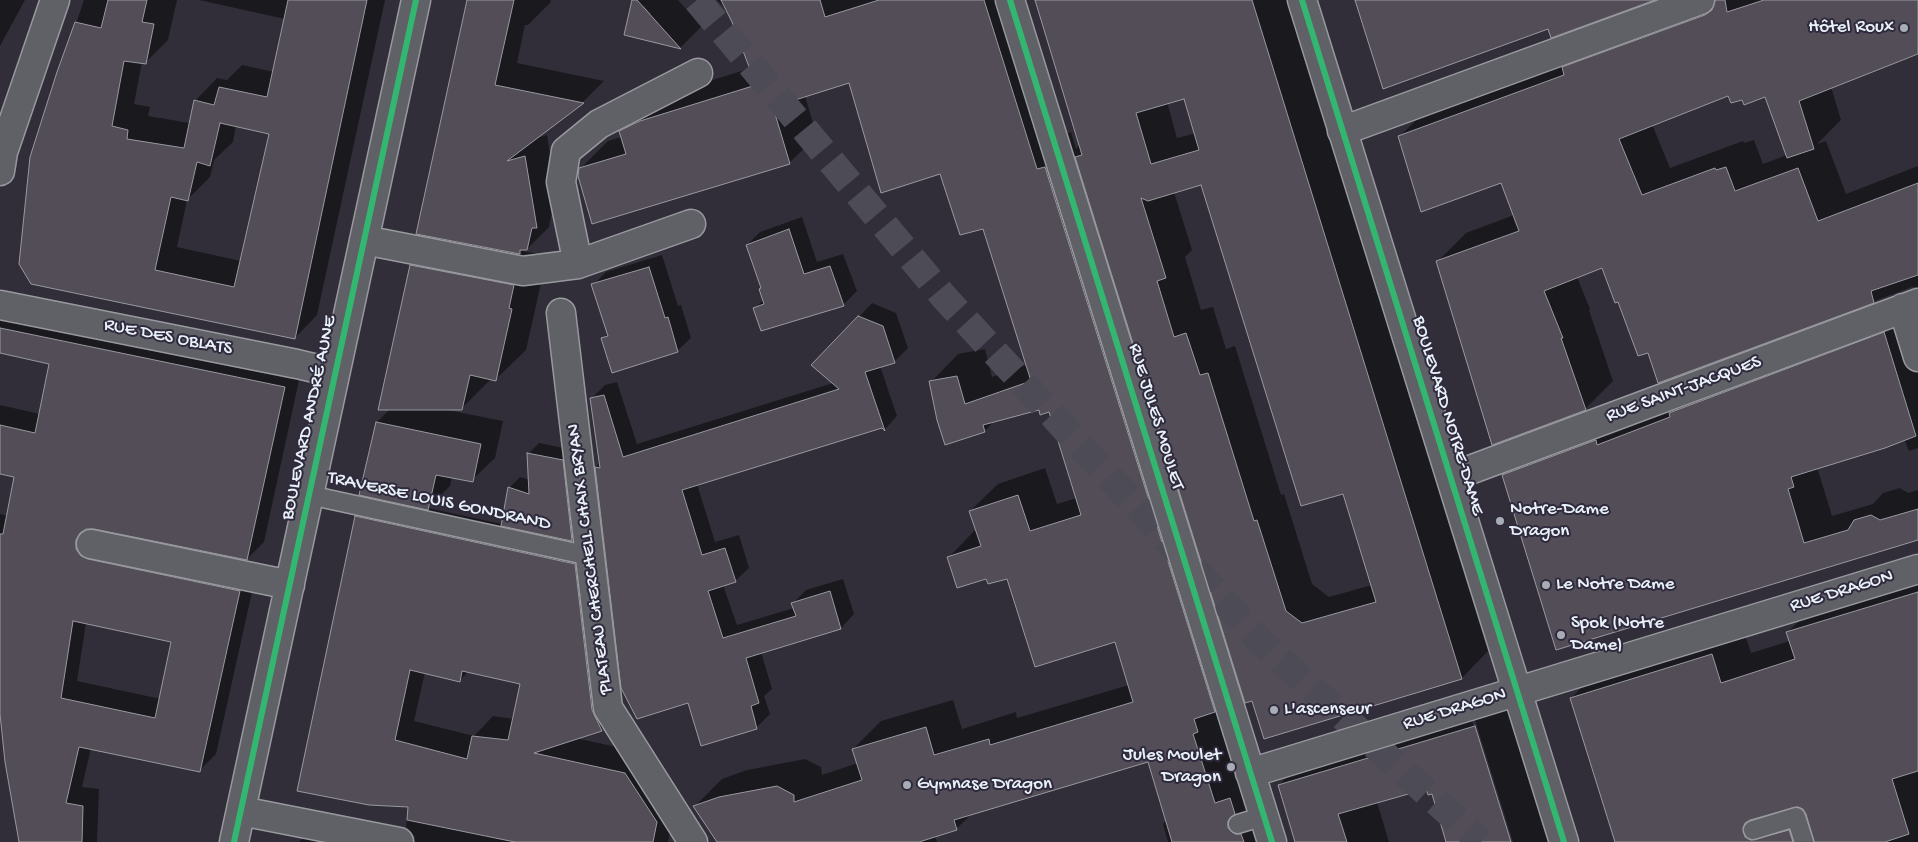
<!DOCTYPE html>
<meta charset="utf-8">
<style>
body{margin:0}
canvas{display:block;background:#312e39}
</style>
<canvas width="1918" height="842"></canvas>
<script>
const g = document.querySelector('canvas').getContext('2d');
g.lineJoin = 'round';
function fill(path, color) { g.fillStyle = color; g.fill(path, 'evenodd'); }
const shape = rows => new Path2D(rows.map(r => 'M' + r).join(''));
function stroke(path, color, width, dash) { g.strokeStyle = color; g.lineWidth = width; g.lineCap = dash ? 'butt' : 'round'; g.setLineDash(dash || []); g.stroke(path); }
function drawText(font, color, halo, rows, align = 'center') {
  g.font = font + ' "Gochi Hand",sans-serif'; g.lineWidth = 4; g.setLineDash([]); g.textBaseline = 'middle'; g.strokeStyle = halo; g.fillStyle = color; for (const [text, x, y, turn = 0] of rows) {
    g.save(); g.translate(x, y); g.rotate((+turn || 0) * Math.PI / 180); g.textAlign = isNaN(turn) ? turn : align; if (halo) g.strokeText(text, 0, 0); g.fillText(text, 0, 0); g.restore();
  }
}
fill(shape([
 [0,0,25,0,0,46],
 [84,0,177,0,168,40,145,63,142,62,134,104,150,107,148,116,190,123,195,101,217,78,227,80,242,65,274,72,285,19,199,0,385,0,317,315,295,338,32,283,31,157],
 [236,125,270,133,241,261,177,247,187,200,210,177,214,160,233,142],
 [468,0,551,0,550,3,528,25,525,25,517,63,604,81,583,102,536,138,547,135,558,205,552,211,549,227,527,249,518,250,543,255,542,279,526,350,495,380,491,379,462,408,447,410,503,421,495,458,472,480,452,477,450,486,428,508,502,524,509,488,520,477,530,480,528,454,539,443,573,450,583,529,573,539,595,544,621,710,602,729,575,738,645,753,677,801,668,842,415,842,415,837,410,830,406,827,409,806,369,803,356,516,375,497,377,422,391,408,411,265,439,237],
 [469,671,521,683,514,719,493,716,474,736,414,721,425,672,460,680],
 [633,0,678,0,702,26,680,48,626,34],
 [644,6,651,14,648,14,642,8],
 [717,0,1020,0,1062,135,1071,132,1076,149,1081,143,1037,0,1287,0,1488,651,1462,678,1253,699,1241,685,1224,701,1279,842,1168,842,1163,824,1166,820,1148,760,973,813,956,829,935,836,937,842,718,842,695,806,722,779,747,770,805,759,821,767,822,775,858,763,853,749,881,721,953,700,962,729,1016,712,1017,718,1129,685,1116,641,1008,577,987,578,949,557,976,529,970,511,998,484,1045,468,1057,504,1077,498,1050,410,1040,409,994,421,985,431,946,443,931,382,958,354,985,349,992,377,1027,365,984,227,941,172,850,82,805,96,817,136,789,163,580,169,608,141,622,137,620,132,648,104,668,94,751,68,728,11],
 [1185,97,1196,133,1177,138,1167,102],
 [1202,184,1344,492,1372,585,1329,597,1312,584,1284,494,1281,495,1235,346,1226,349,1213,307,1201,310,1185,257,1192,250,1174,192],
 [1700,0,1918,0,1918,55,1831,87,1841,120,1817,144,1826,141,1846,194,1918,166,1918,287,1912,287,1659,381,1648,351,1602,266,1577,277,1590,309,1589,310,1613,381,1585,409,1438,261,1466,233,1514,215,1502,181,1400,136,1427,109],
 [1728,94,1743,98,1766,95,1787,155,1763,164,1754,140,1744,143,1743,141,1670,168,1652,124],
 [802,217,817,262,843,254,857,291,843,305,755,308,764,299,762,287,747,245,760,232],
 [662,255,678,306,681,305,691,338,677,351,603,339,608,333,593,285,606,272],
 [872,303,896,313,908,348,894,362,880,366,897,416,885,429,883,427,697,484,715,542,739,535,749,568,735,581,723,585,737,625,794,608,793,603,806,590,843,579,854,614,841,628,761,652,772,689,764,696,770,714,756,728,688,701,623,688,596,467,600,463,592,398,605,385,617,382,637,444,833,383,859,317],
 [748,700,750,700,756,721,753,721],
 [1918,303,1918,448,1909,451,1904,439,1817,467,1832,516,1873,504,1883,493,1900,488,1908,493,1918,490,1918,538,1557,649,1503,475,1531,447],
 [0,308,301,371,264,542,247,559,92,528,93,532,256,574,216,754,200,770,91,748,82,787,99,789,97,842,20,842,0,700,0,514,8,516,16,476,0,473,0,405,40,414,51,363,0,351],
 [86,623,173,642,161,699,77,681],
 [1918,572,1918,842,1616,842,1571,698,1601,668,1742,625,1751,653,1790,641,1788,632,1818,602],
 [1508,694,1554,842,1513,842,1475,720,1472,721,1510,842,1447,842,1433,793,1426,787,1377,802,1389,842,1297,842,1279,785,1312,752],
 [305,836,336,842,299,842]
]), '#0007');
const building = shape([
 [108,0,147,0,142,22,154,24,146,64,124,61,112,126,128,130,127,139,184,148,194,100,214,105,219,87,267,97,288,0,367,0,295,339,31,284,19,264,30,157,57,72,75,22,101,28,108,0],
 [220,123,269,134,234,287,155,270,171,197,188,201,197,162,210,166,220,123],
 [467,0,514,0,495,85,584,103,507,161,525,156,537,228,532,228,527,250,520,250,520,254,416,234,467,0],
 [632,0,637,0,681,49,624,35,632,0],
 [721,0,820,0,825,17,879,0,984,0,1037,169,1045,167,1215,712,1194,719,1198,732,1193,734,1215,803,1230,798,1235,814,1228,821,1228,828,1235,834,1241,834,1244,842,1172,842,1148,762,954,820,957,830,919,842,717,842,693,806,719,797,777,786,794,795,794,802,862,780,852,749,926,727,934,755,989,739,990,745,1133,702,1115,642,1035,667,1007,579,988,584,986,579,957,588,947,557,981,546,969,511,1018,495,1030,531,1081,515,1049,412,1040,415,1039,410,983,425,985,432,945,445,937,420,929,381,957,376,965,404,1031,381,983,229,960,235,940,174,881,193,849,83,773,107,790,164,592,224,578,176,579,168,626,154,619,131,640,121,756,85,732,22,721,0],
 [1035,0,1252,0,1462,679,1264,739,1252,701,1245,703,1075,157,1082,155,1035,0],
 [1184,99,1199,150,1151,164,1136,113,1184,99],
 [1201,185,1301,506,1343,494,1376,602,1302,623,1286,611,1257,520,1254,521,1208,373,1200,375,1186,333,1174,337,1157,281,1166,278,1141,198,1148,201,1201,185],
 [1355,0,1655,0,1551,38,1548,29,1383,89,1355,0],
 [1715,0,1725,0,1727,12,1764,0,1918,0,1918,54,1799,101,1814,149,1787,158,1765,97,1744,105,1742,100,1731,103,1728,96,1619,139,1642,195,1715,168,1716,170,1726,167,1735,191,1798,168,1818,221,1918,183,1918,275,1871,291,1874,303,1658,383,1648,353,1638,356,1618,302,1615,303,1602,268,1544,291,1563,338,1561,338,1586,410,1492,445,1436,261,1519,231,1501,183,1421,212,1398,136,1564,75,1562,67,1705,15,1712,10,1715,0],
 [789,229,804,274,830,266,844,306,761,331,753,308,764,304,759,289,761,288,746,245,789,229],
 [410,265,514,285,509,308,512,309,496,381,470,375,462,410,378,410,410,265],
 [649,267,665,318,668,317,678,352,612,373,601,338,608,336,591,284,649,267],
 [858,316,883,326,895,363,865,372,885,431,882,428,682,490,702,555,725,548,736,582,708,591,723,638,796,616,791,603,830,591,841,629,746,658,759,703,751,706,757,729,701,746,688,703,637,719,621,688,595,467,600,468,590,398,604,395,623,457,839,389,811,365,858,316],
 [0,328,285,387,247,560,94,529,86,529,80,533,76,540,76,549,81,556,88,559,240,591,200,772,79,747,66,803,83,806,82,842,19,842,5,762,0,714,0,534,3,534,14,477,0,474,0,425,35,433,49,364,0,353,0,328],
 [73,621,171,642,155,718,61,698,73,621],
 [1884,332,1916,436,1885,448,1791,477,1794,487,1788,489,1804,543,1848,530,1854,520,1871,515,1880,520,1918,509,1918,540,1556,650,1502,475,1596,440,1597,445,1670,417,1669,413,1884,332],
 [376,422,481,444,473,482,436,475,428,510,359,495,376,422],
 [527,453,563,460,572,541,501,526,508,487,529,494,527,453],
 [355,516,575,564,592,710,602,731,534,753,625,773,657,822,653,842,515,842,407,820,408,807,369,805,297,791,355,516],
 [410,670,460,682,462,671,520,684,508,740,472,736,467,759,395,740,410,670],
 [1918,592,1918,771,1892,779,1909,834,1885,842,1814,842,1806,814,1803,809,1798,807,1750,820,1745,823,1743,828,1745,837,1751,840,1789,830,1793,842,1615,842,1570,698,1712,654,1721,683,1795,659,1786,632,1918,592],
 [1475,726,1511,842,1446,842,1432,794,1428,795,1426,789,1338,814,1347,842,1295,842,1278,785,1475,726]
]);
fill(building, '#524d57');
stroke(building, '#98999f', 1);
stroke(shape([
 [697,0,944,297,1264,645,1481,842]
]), '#4c4b56', 28, [28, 14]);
const lane = shape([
 [309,495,590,556],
 [1238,824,1264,816],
 [1753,830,1796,817,1804,842]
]);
const street = shape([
 [1010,0,1272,842],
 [1342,131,1700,0],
 [0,171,3,152,55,0],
 [364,240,523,271,578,264,691,224],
 [578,264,561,182,566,151,599,124,698,73],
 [0,305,297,364,335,373],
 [1903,308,1918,357],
 [561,313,608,708,693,842],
 [1451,477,1918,303],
 [91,544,290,585],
 [1250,773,1918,569],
 [241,811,399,842],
 [234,842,416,0]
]);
const secondary = shape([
 [1302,0,1564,842]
]);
stroke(lane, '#98999f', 21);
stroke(street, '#98999f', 31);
stroke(secondary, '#98999f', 31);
stroke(lane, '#606067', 18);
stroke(street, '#606067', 28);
stroke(secondary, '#606067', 28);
stroke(shape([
 [1010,0,1272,842],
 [1302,0,1564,842],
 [234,842,416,0]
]), '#33b770', 6);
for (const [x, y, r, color] of [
 [1904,28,5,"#a8adb5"],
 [1500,521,5,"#a8adb5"],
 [1546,585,5,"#a8adb5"],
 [1561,635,5,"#a8adb5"],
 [1274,710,5,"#a8adb5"],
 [1231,767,5,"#a8adb5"],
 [907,785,5,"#a8adb5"]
]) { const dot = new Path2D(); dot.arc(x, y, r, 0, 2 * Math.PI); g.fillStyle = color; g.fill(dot); stroke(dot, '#2f2a3d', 2); }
drawText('19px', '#e8f1f8', '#2f2a3d', [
 ["Hôtel Roux",1894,28,"right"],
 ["Notre-Dame",1510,510],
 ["Dragon",1510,532],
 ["Le Notre Dame",1556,585],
 ["Spok (Notre",1571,624],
 ["Dame)",1571,646],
 ["L'ascenseur",1284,710],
 ["Jules Moulet",1221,756,"right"],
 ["Dragon",1221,778,"right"],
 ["Gymnase Dragon",917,785]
], 'left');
drawText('19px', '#e8f1f8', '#2f2a3d', [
 ["RUE DES OBLATS",168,338,11],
 ["RUE SAINT-JACQUES",1684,390,-20],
 ["BOULEVARD NOTRE-DAME",1447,416,73],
 ["RUE JULES MOULET",1155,417,73],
 ["BOULEVARD ANDRÉ AUNE",310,418,-78],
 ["TRAVERSE LOUIS GONDRAND",439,502,12],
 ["PLATEAU CHERCHELL CHAIX BRYAN",591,559,-97],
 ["RUE DRAGON",1842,592,-17],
 ["RUE DRAGON",1455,710,-17]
]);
</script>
